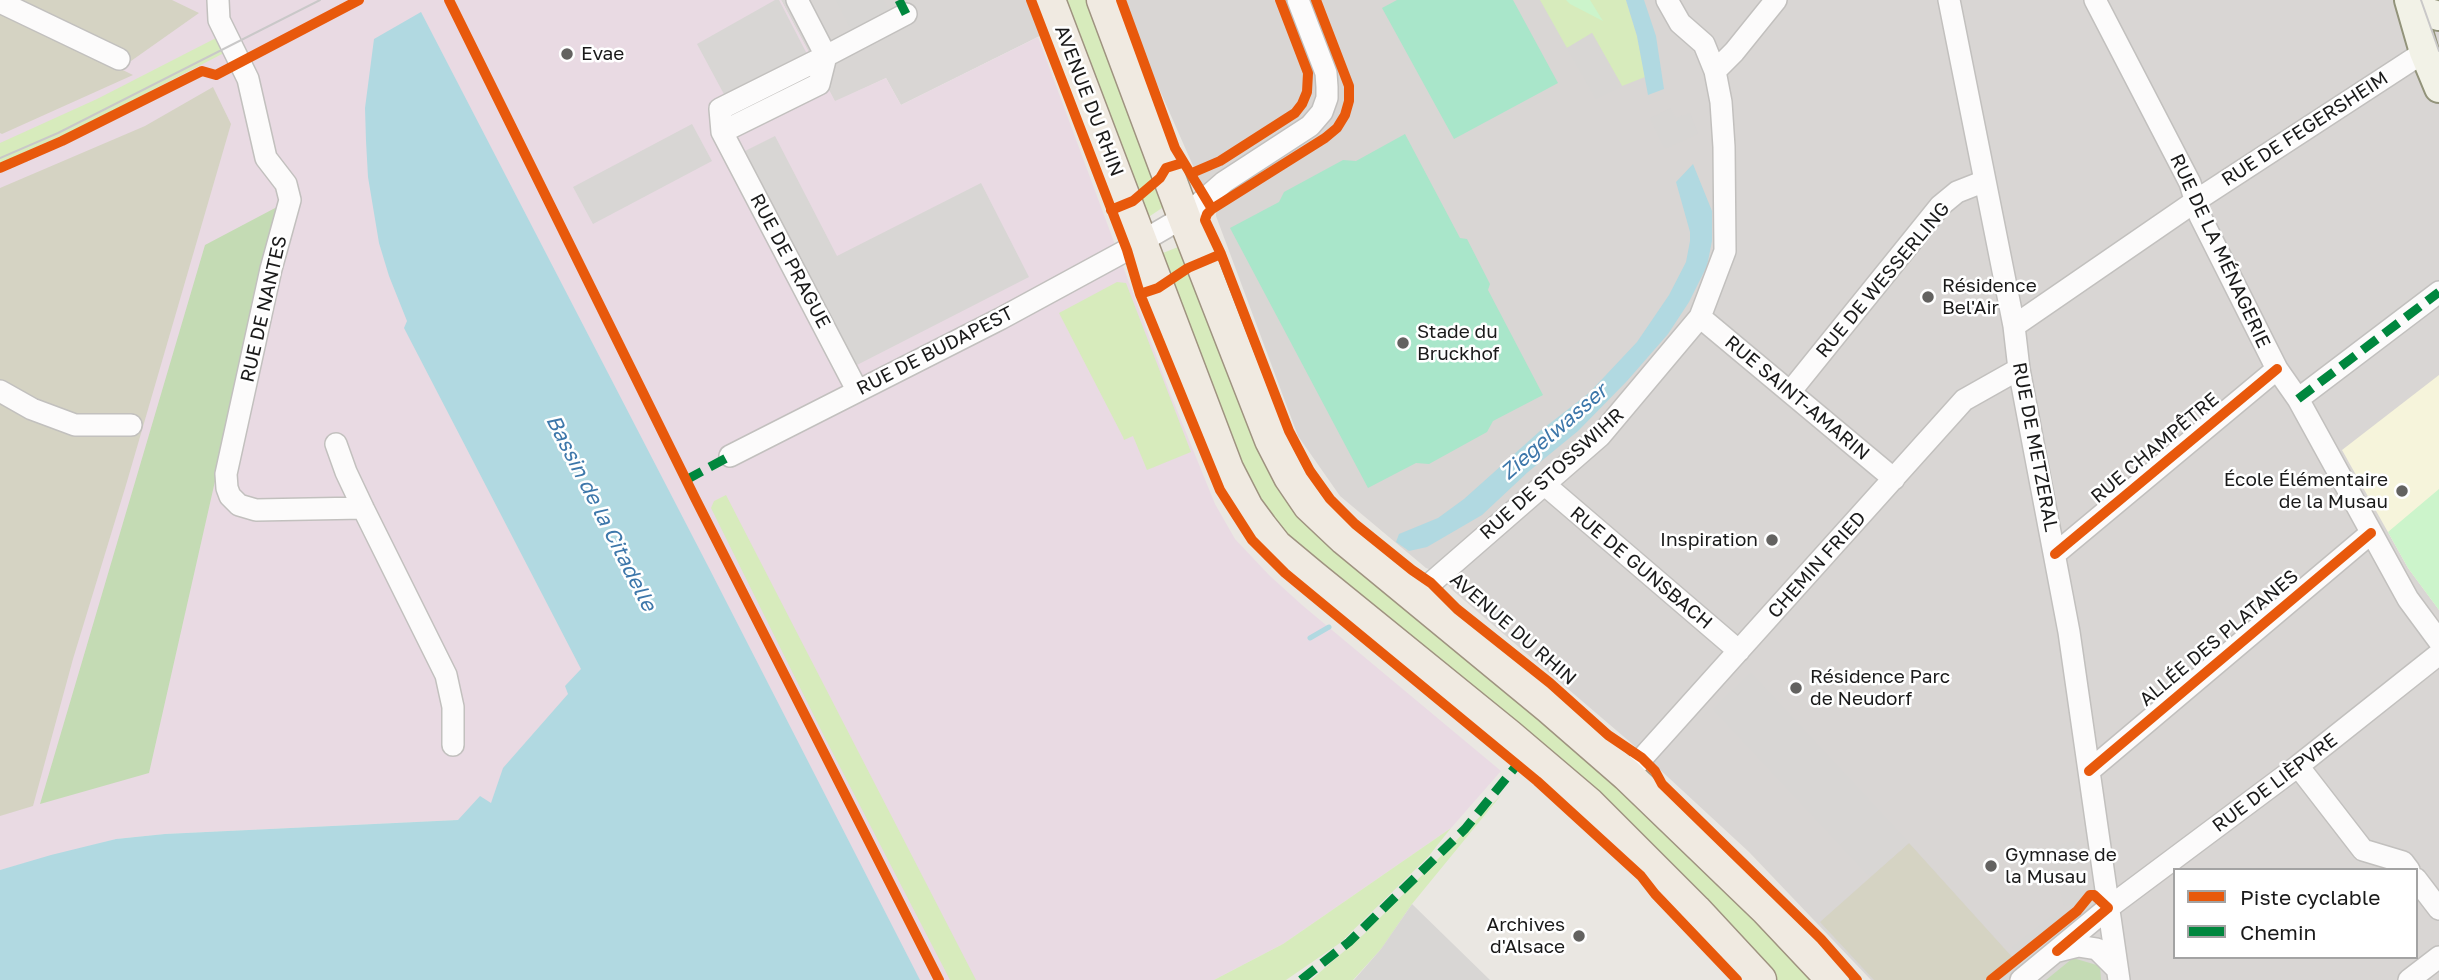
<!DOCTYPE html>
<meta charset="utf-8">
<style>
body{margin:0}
#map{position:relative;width:2439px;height:980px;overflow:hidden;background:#eae7e2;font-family:"Golos Text",sans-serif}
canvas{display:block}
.legend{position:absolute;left:2173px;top:868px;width:245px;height:91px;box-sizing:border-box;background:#fff;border:2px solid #a3a3a3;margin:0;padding:9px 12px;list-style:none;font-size:21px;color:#1a1a1a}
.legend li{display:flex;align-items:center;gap:14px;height:35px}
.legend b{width:35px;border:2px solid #a3a3a3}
</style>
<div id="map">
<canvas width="2439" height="980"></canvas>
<ul class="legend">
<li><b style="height:9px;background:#e8590c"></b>Piste cyclable</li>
<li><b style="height:9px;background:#00873e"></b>Chemin</li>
</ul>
</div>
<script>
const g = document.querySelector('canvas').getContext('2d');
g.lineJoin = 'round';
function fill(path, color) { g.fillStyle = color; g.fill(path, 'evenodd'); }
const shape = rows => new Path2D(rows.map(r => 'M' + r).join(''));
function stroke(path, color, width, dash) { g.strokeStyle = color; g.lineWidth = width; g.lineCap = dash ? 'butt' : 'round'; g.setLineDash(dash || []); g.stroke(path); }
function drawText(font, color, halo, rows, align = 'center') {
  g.font = font + ' "Golos Text",sans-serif'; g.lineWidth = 5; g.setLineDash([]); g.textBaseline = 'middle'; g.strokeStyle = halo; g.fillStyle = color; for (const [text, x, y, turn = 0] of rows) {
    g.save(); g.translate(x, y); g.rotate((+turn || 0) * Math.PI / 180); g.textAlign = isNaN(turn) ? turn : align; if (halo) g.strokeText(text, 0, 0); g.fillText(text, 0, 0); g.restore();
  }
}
fill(shape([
 [781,0,1112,0,901,105,886,78,835,102],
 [1126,0,2439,0,2439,980,1871,980,1749,852,1630,742,1451,589,1440,573,1426,568,1340,496,1298,436,1216,216,1216,211,1194,168,1150,68],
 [2175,870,2416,870,2416,957,2175,957]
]), '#d9d6d4');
fill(shape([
 [0,0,781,0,835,101,886,78,901,105,1038,37,1170,393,1215,504,1235,539,1269,575,1302,605,1501,771,1451,828,1283,944,1214,980,784,980,458,820,165,834,116,839,0,870]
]), '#e9dae3');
fill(shape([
 [2439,375,2439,610,2408,568,2342,450]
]), '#f6f4db');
fill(shape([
 [4,0,172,0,199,13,131,61],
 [0,10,133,75,2,134,0,133],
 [213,87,231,124,126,485,73,659,33,806,0,816,0,188,145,126],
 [1909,843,2013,958,1985,980,1874,980,1820,922]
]), '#d5d3c3');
fill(shape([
 [1058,0,1095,0,1168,204,1147,218],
 [1540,0,1626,0,1637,36,1645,77,1622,86,1592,33,1567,48],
 [216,38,224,53,77,129,0,163,0,143,97,99],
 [1178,247,1183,251,1250,427,1526,698,1821,980,1777,980,1731,931,1265,519,1153,257],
 [1117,282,1126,283,1191,452,1147,470,1133,436,1124,440,1123,437,1059,313],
 [726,495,976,980,950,980,824,736,711,508,714,501],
 [1502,794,1412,904,1382,948,1353,980,1311,980,1364,934],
 [1451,828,1428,857,1340,943,1286,980,1214,980,1283,944]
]), '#d7ebbc');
fill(shape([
 [277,207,149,773,40,804,205,245],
 [2073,958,2100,966,2101,980,2046,980]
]), '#c4dbb4');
fill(shape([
 [1566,0,1590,0,1603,21,1570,4],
 [2439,489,2439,610,2408,568,2388,532]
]), '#ccf4cb');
fill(shape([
 [1397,0,1513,0,1558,83,1454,139,1382,8],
 [1405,134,1460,238,1467,239,1490,284,1488,290,1543,395,1493,421,1487,432,1429,464,1416,463,1368,488,1230,228,1279,202,1284,192,1343,160,1356,161]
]), '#a9e6ca');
fill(shape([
 [775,0,779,0,807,54,726,98,697,44],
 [836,0,884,0,891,14,853,33],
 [1592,33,1622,86,1596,99,1567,48],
 [1671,108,1676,118,1690,113,1698,134,1665,149,1650,118],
 [692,124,712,161,593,224,573,187],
 [775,136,837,256,981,183,1029,277,855,366,745,151],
 [1751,673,1909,843,1870,877,1713,709],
 [2075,841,2084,893,2078,903,2064,906,2050,847],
 [1412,904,1490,980,1354,980,1381,949],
 [2060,910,2065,916,2017,954,2012,947]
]), '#d8d6d4');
fill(shape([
 [1626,0,1644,0,1656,36,1664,89,1648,95,1637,36],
 [421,12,709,568,920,980,0,980,0,870,51,855,116,839,165,834,458,820,480,796,491,803,503,768,568,694,565,686,581,669,404,328,407,321,389,276,379,243,368,177,366,141,365,108,374,39],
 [1693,164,1712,211,1712,241,1707,266,1689,302,1668,334,1627,381,1578,431,1528,472,1482,515,1427,547,1409,551,1396,542,1399,534,1438,518,1464,499,1540,431,1589,393,1637,342,1669,295,1686,262,1690,241,1690,232,1676,182]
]), '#b1d9e1');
stroke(shape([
 [1310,638,1329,627]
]), '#b1d9e1', 5);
const minor = shape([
 [218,0,219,20,248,79,266,158,286,184,290,200,271,269,226,474,227,488,230,496,239,505,256,510,363,508],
 [797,0,826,56,906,14],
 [1667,0,1680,23,1704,44,1715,71],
 [1949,0,2014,326,2019,369,2069,632,2119,980],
 [2095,0,2190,183,2200,216,2277,369,2298,399,2408,599,2439,641],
 [0,2,119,59],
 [722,132,819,84,826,56,720,109,722,132,857,390],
 [1700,317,1894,479],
 [2014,326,2203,196,2424,52],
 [0,391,32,409,75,425,131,425],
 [1790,392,1940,206,1957,192,1985,181],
 [2298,399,2439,292],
 [336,444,346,472,363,508,446,675,453,707,453,745],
 [730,456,1000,319,1127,250,1184,217,1224,182,1310,126,1322,112,1327,98,1327,87,1326,73,1298,0],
 [1544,484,1739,651],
 [2055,554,2277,369],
 [1417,598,1431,583,1600,436,1700,317,1725,251,1724,147,1721,102,1715,71,1734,52,1776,0],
 [2298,766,2363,850,2403,862,2409,870],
 [2089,771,2371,533],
 [1627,775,1964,400,2019,369],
 [2416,879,2439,909],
 [2058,951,2078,946,2097,949,2117,969],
 [2021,980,2108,908,2298,766,2439,654],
 [2409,980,2439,957]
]);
const secondary = shape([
 [2409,0,2424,52,2439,88],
 [2411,0,2426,12,2439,16]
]);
const primary = shape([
 [1049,0,1227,469,1247,508,1261,527,1276,546,1312,576,1509,736,1589,804,1695,910,1760,980],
 [1103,0,1184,217,1271,440,1290,477,1309,505,1345,539,1550,708,1627,775,1767,910,1833,980]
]);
stroke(minor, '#c2c0be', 24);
stroke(secondary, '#92937a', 32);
stroke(primary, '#9f9380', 35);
stroke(minor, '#fcfbfb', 21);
stroke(secondary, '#f2f2e7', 28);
stroke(primary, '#f0eae1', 32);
stroke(shape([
 [2421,0,2439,51],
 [0,158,58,133,320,0]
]), '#c9c8c8', 2);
stroke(shape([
 [899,0,906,14],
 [2298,399,2439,292],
 [686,480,730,456],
 [1301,980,1349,942,1465,829,1517,765]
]), '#00873e', 9, [18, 9]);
stroke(shape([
 [449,0,695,498,939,980],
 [1031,0,1127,250,1140,294,1220,490,1252,540,1285,573,1537,781,1641,876,1655,894,1737,980],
 [1121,0,1175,148,1212,209],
 [1316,0,1349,86,1349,101,1345,115,1337,128,1325,138,1212,209,1207,214,1205,220,1221,254,1289,431,1310,471,1330,499,1355,524,1412,570,1431,583,1457,609,1550,683,1608,735,1642,758,1655,771,1662,784,1821,939,1857,980],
 [0,168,62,141,202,71,216,75,359,0],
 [1192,173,1220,161,1295,113,1302,104,1307,92,1308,73,1280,0],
 [1111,210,1133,201,1160,178,1166,168,1182,163],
 [1140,294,1158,288,1188,268,1221,254],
 [2055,554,2277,369],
 [2089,771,2371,533],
 [1991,980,2077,911,2090,895,2094,895,2108,908,2057,951]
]), '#e8590c', 10);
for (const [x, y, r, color] of [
 [567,54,7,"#636260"],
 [1928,297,7,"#636260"],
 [1403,343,7,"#636260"],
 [2402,491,7,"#636260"],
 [1772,540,7,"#636260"],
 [1796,688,7,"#636260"],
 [1991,866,7,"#636260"],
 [1579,936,7,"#636260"]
]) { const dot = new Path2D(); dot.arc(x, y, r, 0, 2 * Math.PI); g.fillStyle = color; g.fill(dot); stroke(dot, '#fff', 2.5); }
drawText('19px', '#1a1a1a', '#fff', [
 ["Evae",581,54],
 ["Résidence",1942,286],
 ["Bel'Air",1942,308],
 ["Stade du",1417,332],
 ["Bruckhof",1417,354],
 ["École Élémentaire",2388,480,"right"],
 ["de la Musau",2388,502,"right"],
 ["Inspiration",1758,540,"right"],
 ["Résidence Parc",1810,677],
 ["de Neudorf",1810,699],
 ["Gymnase de",2005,855],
 ["la Musau",2005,877],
 ["Archives",1565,925,"right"],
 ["d'Alsace",1565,947,"right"]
], 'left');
drawText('19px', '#1a1a1a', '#fff', [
 ["AVENUE DU RHIN",1089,101,69],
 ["RUE DE FEGERSHEIM",2305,129,-33],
 ["RUE DE LA MÉNAGERIE",2220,251,65],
 ["RUE DE PRAGUE",790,261,62],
 ["RUE DE WESSERLING",1883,280,-50],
 ["RUE DE NANTES",264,309,-77],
 ["RUE DE BUDAPEST",935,351,-27],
 ["RUE SAINT-AMARIN",1797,398,40],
 ["RUE DE METZERAL",2035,447,79],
 ["RUE CHAMPÊTRE",2155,448,-40],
 ["RUE DE STOSSWIHR",1552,474,-42],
 ["CHEMIN FRIED",1817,565,-48],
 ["RUE DE GUNSBACH",1641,568,40],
 ["AVENUE DU RHIN",1513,629,41],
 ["ALLÉE DES PLATANES",2219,638,-40],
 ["RUE DE LIÈPVRE",2275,783,-37]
]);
drawText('italic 21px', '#3d77aa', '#fff', [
 ["Ziegelwasser",1554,432,-41],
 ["Bassin de la Citadelle",601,513,63]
]);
</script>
